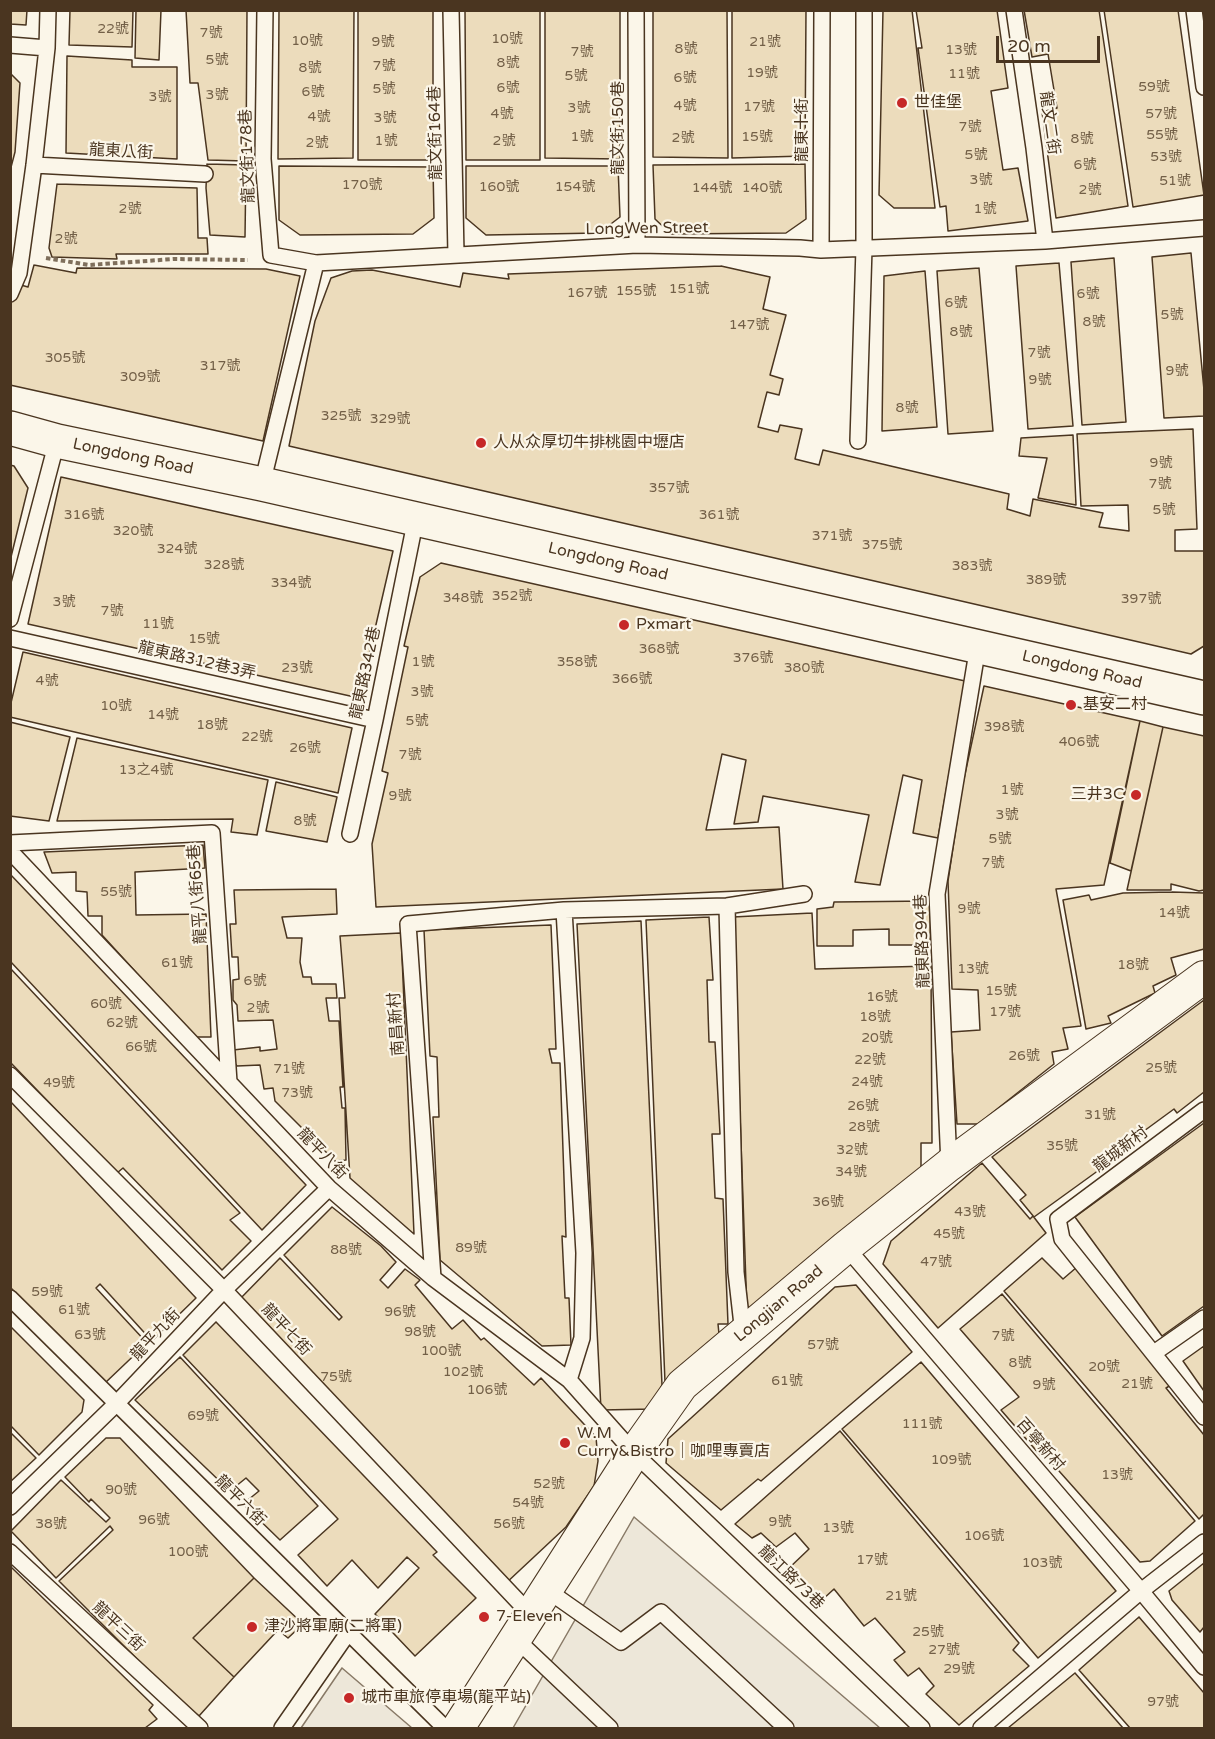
<!DOCTYPE html>
<meta charset="utf-8">
<style>
body{margin:0}
#map{position:relative;width:1215px;height:1739px;overflow:hidden;background:#fbf6e9;font-family:"Varela Round",sans-serif}
canvas{display:block}
.frame{position:absolute;inset:0;border:12px solid #4a3520;pointer-events:none}
.scale{position:absolute;left:996px;top:36px;width:104px;height:27px;box-sizing:border-box;border:3px solid #4a3520;border-top:0;padding-left:8px;font-size:18px;line-height:21px;white-space:nowrap;color:#4a3520;-webkit-text-stroke:4px #fbf6e9;paint-order:stroke}
</style>
<div id="map">
<canvas width="1215" height="1739"></canvas>
<div class="frame"></div>
<div class="scale">20 m</div>
</div>
<script>
const g = document.querySelector('canvas').getContext('2d');
g.lineJoin = 'round';
function fill(path, color) { g.fillStyle = color; g.fill(path, 'evenodd'); }
const shape = rows => new Path2D(rows.map(r => 'M' + r).join(''));
function stroke(path, color, width, dash) { g.strokeStyle = color; g.lineWidth = width; g.lineCap = dash ? 'butt' : 'round'; g.setLineDash(dash || []); g.stroke(path); }
function drawText(font, color, halo, rows, align = 'center') {
  g.font = font + ' "Varela Round","Noto Sans TC",sans-serif'; g.lineWidth = 4.5; g.setLineDash([]); g.textBaseline = 'middle'; g.strokeStyle = halo; g.fillStyle = color; for (const [text, x, y, turn = 0] of rows) {
    g.save(); g.translate(x, y); g.rotate((+turn || 0) * Math.PI / 180); g.textAlign = isNaN(turn) ? turn : align; if (halo) g.strokeText(text, 0, 0); g.fillText(text, 0, 0); g.restore();
  }
}
const parking = shape([
 [634,1517,880,1728,513,1728,634,1517],
 [342,1668,412,1728,301,1728,342,1668]
]);
fill(parking, '#ede7d9');
stroke(parking, '#887966', 1.5);
const building = shape([
 [10,10,27,10,26,25,10,24,10,10],
 [70,10,133,10,132,47,69,45,70,10],
 [136,10,161,10,159,60,135,58,136,10],
 [186,10,247,10,246,161,208,160,198,83,190,83,186,10],
 [279,10,354,10,353,158,278,159,279,10],
 [358,10,433,10,433,160,358,160,358,10],
 [465,10,540,10,540,160,466,160,465,10],
 [545,10,620,10,620,159,545,158,545,10],
 [653,10,727,10,728,158,653,157,653,10],
 [732,10,806,10,805,156,732,158,732,10],
 [883,10,912,10,935,208,894,208,879,195,883,10],
 [916,10,997,10,1008,88,991,91,1003,170,1018,168,1028,221,948,231,946,206,940,207,918,48,922,48,916,10],
 [1024,10,1099,10,1128,206,1056,218,1042,112,1057,108,1048,54,1032,57,1024,10],
 [1104,10,1178,10,1204,195,1133,207,1104,10],
 [67,56,132,60,132,67,177,67,177,159,66,153,67,56],
 [10,73,20,83,15,152,10,171,10,73],
 [207,164,246,165,245,237,210,235,206,188,207,164],
 [805,164,806,219,786,233,671,234,655,219,653,165,805,164],
 [279,166,433,167,434,218,413,234,300,235,279,220,279,166],
 [466,166,618,166,620,217,599,233,486,235,466,218,466,166],
 [57,184,197,188,198,238,207,238,208,254,116,254,117,259,52,257,49,248,57,184],
 [1191,253,1204,390,1204,416,1164,418,1152,257,1191,253],
 [1114,258,1126,422,1082,425,1071,262,1114,258],
 [1059,263,1073,426,1028,429,1016,266,1059,263],
 [34,265,76,273,77,268,266,269,300,276,263,441,10,385,10,282,28,287,34,265],
 [721,266,770,277,763,309,786,315,770,375,783,379,779,395,767,392,758,427,778,432,780,425,802,429,795,459,819,465,823,450,1009,494,1007,509,1030,516,1033,499,1103,513,1099,527,1129,531,1128,505,1081,506,1077,434,1193,429,1197,529,1175,530,1175,551,1204,551,1204,646,1191,654,289,446,315,321,331,278,352,271,372,270,460,287,463,273,509,279,508,274,721,266],
 [979,268,993,431,948,434,937,271,979,268],
 [925,271,937,427,882,431,884,276,925,271],
 [1073,435,1076,505,1038,498,1047,458,1019,456,1021,438,1073,435],
 [10,465,14,466,28,488,10,561,10,465],
 [61,477,393,551,359,698,28,624,61,477],
 [441,563,965,681,938,838,913,833,922,780,903,775,880,885,855,882,869,815,763,796,758,822,734,824,746,760,722,754,706,830,779,827,783,889,376,907,372,844,388,773,382,771,408,647,404,646,420,577,441,563],
 [23,652,352,728,338,793,10,717,10,707,23,652],
 [984,686,1140,721,1104,885,1056,889,1081,1026,1063,1028,1068,1049,1052,1052,1054,1064,978,1124,957,1124,951,1032,980,1030,978,990,952,989,948,881,962,788,984,686],
 [1140,721,1163,727,1131,871,1110,863,1140,721],
 [10,722,70,737,49,821,10,816,10,722],
 [1163,727,1204,736,1204,890,1199,891,1171,884,1171,890,1127,890,1163,727],
 [77,738,268,780,257,835,231,832,233,819,57,821,77,738],
 [276,782,337,797,327,842,266,831,276,782],
 [203,845,205,868,135,872,136,915,206,914,211,1037,195,1037,102,935,102,916,88,916,87,892,76,891,76,872,52,873,44,852,203,845],
 [10,874,306,1185,262,1230,10,961,10,874],
 [336,889,337,914,282,917,287,938,302,938,300,962,303,977,311,977,312,984,336,984,337,998,326,998,329,1021,339,1021,343,1087,340,1087,342,1108,345,1108,346,1160,335,1161,275,1101,273,1088,264,1089,260,1065,237,1066,233,1061,233,1050,260,1047,260,1051,277,1049,273,1020,238,1021,237,1005,233,1000,233,980,239,979,238,957,232,957,230,924,236,924,234,890,336,889],
 [1172,892,1204,893,1204,949,1171,958,1176,975,1153,986,1155,993,1108,1016,1111,1023,1086,1029,1063,900,1089,895,1091,900,1123,893,1172,892],
 [931,901,930,945,889,945,889,929,853,930,853,946,817,946,817,909,833,907,834,902,931,901],
 [812,913,815,969,931,966,932,1143,921,1143,921,1173,747,1312,733,917,812,913],
 [709,917,713,980,707,980,709,1042,715,1042,720,1134,712,1134,715,1198,723,1199,728,1324,718,1324,719,1334,665,1382,646,920,709,917],
 [641,921,662,1385,655,1400,654,1409,601,1410,577,924,641,921],
 [551,925,556,1049,549,1049,552,1063,560,1063,566,1237,562,1236,565,1298,569,1298,571,1345,542,1346,440,1260,433,1117,439,1117,437,1057,430,1056,424,930,551,925],
 [401,933,414,1234,350,1178,339,998,345,998,340,936,401,933],
 [10,968,240,1213,230,1220,251,1241,222,1270,123,1168,117,1173,10,1062,10,968],
 [1204,1000,1204,1092,1177,1113,1174,1109,1114,1153,1117,1157,1034,1217,1020,1200,1026,1195,992,1157,1204,1000],
 [10,1101,196,1298,152,1341,100,1284,96,1288,147,1343,105,1383,10,1287,10,1101],
 [1204,1123,1204,1306,1162,1336,1075,1217,1204,1123],
 [982,1163,1030,1219,1033,1216,1046,1233,938,1328,883,1264,891,1241,982,1163],
 [332,1207,381,1246,396,1262,380,1280,388,1288,405,1269,420,1280,415,1285,452,1329,463,1320,481,1340,484,1338,534,1385,541,1378,596,1437,598,1461,594,1486,566,1527,504,1585,237,1302,280,1258,339,1320,342,1317,284,1255,332,1207],
 [1042,1258,1063,1279,1077,1267,1171,1385,1166,1388,1204,1435,1204,1514,1199,1519,1004,1291,1042,1258],
 [856,1285,912,1352,761,1481,758,1479,721,1510,666,1463,668,1439,835,1287,856,1285],
 [1002,1294,1195,1521,1150,1561,1140,1562,1043,1453,1040,1455,1001,1410,1019,1397,960,1329,1002,1294],
 [216,1322,437,1552,433,1555,476,1598,415,1656,375,1614,419,1568,407,1557,378,1588,352,1560,327,1586,298,1555,338,1519,183,1355,216,1322],
 [10,1326,84,1400,82,1412,39,1455,10,1425,10,1326],
 [1204,1346,1204,1391,1183,1361,1204,1346],
 [180,1357,318,1506,280,1540,243,1504,259,1491,246,1478,230,1491,135,1400,180,1357],
 [921,1362,1116,1591,1038,1658,842,1429,921,1362],
 [840,1431,1019,1643,1013,1650,1029,1666,959,1725,926,1694,934,1686,919,1668,908,1676,894,1660,905,1652,875,1618,864,1626,834,1589,821,1601,787,1570,809,1549,795,1533,776,1547,761,1533,752,1538,735,1524,840,1431],
 [10,1432,36,1458,10,1482,10,1432],
 [106,1438,120,1438,254,1578,193,1638,234,1677,199,1716,176,1698,59,1581,113,1530,110,1526,56,1578,11,1531,61,1480,106,1522,110,1518,91,1499,89,1502,65,1477,106,1438],
 [1204,1563,1204,1627,1200,1632,1172,1600,1169,1591,1204,1563],
 [10,1566,153,1705,149,1710,157,1719,145,1728,10,1728,10,1566],
 [254,1578,303,1624,288,1638,278,1630,234,1677,193,1638,254,1578],
 [1139,1617,1204,1693,1204,1728,1130,1728,1079,1670,1139,1617],
 [1075,1673,1123,1728,1008,1728,1075,1673]
]);
fill(building, '#ecdcbc');
stroke(building, '#4a3520', 1.5);
const service = shape([
 [265,10,263,159,271,255,316,263],
 [451,10,456,255],
 [636,10,637,245],
 [1014,10,1034,148,1045,241],
 [1194,10,1204,87],
 [10,45,47,48],
 [34,165,205,174],
 [821,250,822,10],
 [10,294,19,273,34,165,47,48,48,10],
 [858,441,864,248,864,10],
 [262,484,316,263,637,245,800,248,821,250,1045,241,1204,228],
 [10,619,57,441],
 [10,638,375,720],
 [350,834,375,720,416,518],
 [10,843,212,833,229,1082],
 [10,851,329,1188,433,1278,569,1380,634,1453,922,1728],
 [727,906,736,1272,743,1334],
 [564,910,584,1253,582,1338,569,1380],
 [10,1075,224,1290,531,1615],
 [1204,1110,1058,1219,1062,1239,1204,1417],
 [949,1165,937,894,978,646],
 [846,1247,1141,1591,1204,1667],
 [433,1278,408,924,564,910,727,906,804,894],
 [10,1298,445,1728],
 [1154,1353,1204,1318],
 [10,1507,116,1404,224,1290,329,1188],
 [10,1552,200,1728],
 [547,1590,621,1642,661,1612,786,1728],
 [516,1639,610,1728],
 [282,1728,348,1633],
 [981,1728,1141,1591,1204,1542]
]);
const minor = shape([
 [458,1728,634,1453,682,1385,846,1247,949,1165,1204,977]
]);
const tertiary = shape([
 [10,428,57,441,262,484,1204,698]
]);
stroke(service, '#4a3520', 18);
stroke(minor, '#4a3520', 34);
stroke(tertiary, '#4a3520', 36);
stroke(shape([
 [46,258,89,265,174,259,248,260]
]), '#7f6f5c', 4, [4.5, 3]);
stroke(service, '#fbf6e9', 15);
stroke(minor, '#fbf6e9', 32);
stroke(tertiary, '#fbf6e9', 33);
for (const [x, y, r, color] of [
 [902,103,6,"#c62828"],
 [481,443,6,"#c62828"],
 [624,625,6,"#c62828"],
 [1071,705,6,"#c62828"],
 [1136,795,6,"#c62828"],
 [565,1443,6,"#c62828"],
 [484,1617,6,"#c62828"],
 [252,1627,6,"#c62828"],
 [349,1698,6,"#c62828"]
]) { const dot = new Path2D(); dot.arc(x, y, r, 0, 2 * Math.PI); g.fillStyle = color; g.fill(dot); stroke(dot, '#fbf6e9', 2); }
drawText('14px', '#725f47', null, [
 ["22號",113,29],
 ["7號",211,33],
 ["10號",507,39],
 ["10號",307,41],
 ["9號",383,42],
 ["21號",765,42],
 ["8號",686,49],
 ["13號",961,50],
 ["7號",582,52],
 ["5號",217,60],
 ["8號",508,63],
 ["7號",384,66],
 ["8號",310,68],
 ["19號",762,73],
 ["11號",964,74],
 ["5號",576,76],
 ["6號",685,78],
 ["59號",1154,87],
 ["6號",508,88],
 ["5號",384,89],
 ["6號",313,92],
 ["3號",217,95],
 ["3號",160,97],
 ["4號",685,106],
 ["17號",759,107],
 ["3號",579,108],
 ["4號",502,114],
 ["57號",1161,114],
 ["4號",319,117],
 ["3號",385,118],
 ["7號",970,127],
 ["55號",1162,135],
 ["1號",582,137],
 ["15號",757,137],
 ["2號",683,138],
 ["8號",1082,139],
 ["1號",386,141],
 ["2號",504,141],
 ["2號",317,143],
 ["5號",976,155],
 ["53號",1166,157],
 ["6號",1085,165],
 ["3號",981,180],
 ["51號",1175,181],
 ["170號",362,185],
 ["160號",499,187],
 ["154號",575,187],
 ["144號",712,188],
 ["140號",762,188],
 ["2號",1090,190],
 ["2號",130,209],
 ["1號",985,209],
 ["2號",66,239],
 ["151號",689,289],
 ["155號",636,291],
 ["167號",587,293],
 ["6號",1088,294],
 ["6號",956,303],
 ["5號",1172,315],
 ["8號",1094,322],
 ["147號",749,325],
 ["8號",961,332],
 ["7號",1039,353],
 ["305號",65,358],
 ["317號",220,366],
 ["9號",1177,371],
 ["309號",140,377],
 ["9號",1040,380],
 ["8號",907,408],
 ["325號",341,416],
 ["329號",390,419],
 ["9號",1161,463],
 ["7號",1160,484],
 ["357號",669,488],
 ["5號",1164,510],
 ["316號",84,515],
 ["361號",719,515],
 ["320號",133,531],
 ["371號",832,536],
 ["375號",882,545],
 ["324號",177,549],
 ["328號",224,565],
 ["383號",972,566],
 ["389號",1046,580],
 ["334號",291,583],
 ["352號",512,596],
 ["348號",463,598],
 ["397號",1141,599],
 ["3號",64,602],
 ["7號",112,611],
 ["11號",158,624],
 ["15號",204,639],
 ["368號",659,649],
 ["376號",753,658],
 ["1號",423,662],
 ["358號",577,662],
 ["23號",297,668],
 ["380號",804,668],
 ["366號",632,679],
 ["4號",47,681],
 ["3號",422,692],
 ["10號",116,706],
 ["14號",163,715],
 ["5號",417,721],
 ["18號",212,725],
 ["398號",1004,727],
 ["22號",257,737],
 ["406號",1079,742],
 ["26號",305,748],
 ["7號",410,755],
 ["13之4號",146,770],
 ["1號",1012,790],
 ["9號",400,796],
 ["3號",1007,815],
 ["8號",305,821],
 ["5號",1000,839],
 ["7號",993,863],
 ["55號",116,892],
 ["9號",969,909],
 ["14號",1174,913],
 ["61號",177,963],
 ["18號",1133,965],
 ["13號",973,969],
 ["6號",255,981],
 ["15號",1001,991],
 ["16號",882,997],
 ["60號",106,1004],
 ["2號",258,1008],
 ["17號",1005,1012],
 ["18號",875,1017],
 ["62號",122,1023],
 ["20號",877,1038],
 ["66號",141,1047],
 ["26號",1024,1056],
 ["22號",870,1060],
 ["25號",1161,1068],
 ["71號",289,1069],
 ["24號",867,1082],
 ["49號",59,1083],
 ["73號",297,1093],
 ["26號",863,1106],
 ["31號",1100,1115],
 ["28號",864,1127],
 ["35號",1062,1146],
 ["32號",852,1150],
 ["34號",851,1172],
 ["36號",828,1202],
 ["43號",970,1212],
 ["45號",949,1234],
 ["89號",471,1248],
 ["88號",346,1250],
 ["47號",936,1262],
 ["59號",47,1292],
 ["61號",74,1310],
 ["96號",400,1312],
 ["98號",420,1332],
 ["63號",90,1335],
 ["7號",1003,1336],
 ["57號",823,1345],
 ["100號",441,1351],
 ["8號",1020,1363],
 ["20號",1104,1367],
 ["102號",463,1372],
 ["75號",336,1377],
 ["61號",787,1381],
 ["21號",1137,1384],
 ["9號",1044,1385],
 ["106號",487,1390],
 ["69號",203,1416],
 ["111號",922,1424],
 ["109號",951,1460],
 ["13號",1117,1475],
 ["52號",549,1484],
 ["90號",121,1490],
 ["54號",528,1503],
 ["96號",154,1520],
 ["9號",780,1522],
 ["38號",51,1524],
 ["56號",509,1524],
 ["13號",838,1528],
 ["106號",984,1536],
 ["100號",188,1552],
 ["17號",872,1560],
 ["103號",1042,1563],
 ["21號",901,1596],
 ["25號",928,1632],
 ["27號",944,1650],
 ["29號",959,1669],
 ["97號",1163,1702]
]);
drawText('16px', '#4a3520', '#fbf6e9', [
 ["世佳堡",914,103],
 ["人从众厚切牛排桃園中壢店",493,443],
 ["Pxmart",636,625],
 ["基安二村",1083,705],
 ["三井3C",1124,795,"right"],
 ["W.M",577,1434],
 ["Curry&Bistro｜咖哩專賣店",577,1452],
 ["7-Eleven",496,1617],
 ["津沙將軍廟(二將軍)",264,1627],
 ["城市車旅停車場(龍平站)",361,1698]
], 'left');
drawText('16px', '#4a3520', '#fbf6e9', [
 ["龍文二街",1049,123,82],
 ["龍文街150巷",619,128,-90],
 ["龍東十街",803,130,-90],
 ["龍文街164巷",436,133,-91],
 ["龍東八街",121,152,3],
 ["龍文街178巷",248,156,-92],
 ["LongWen Street",647,229,-1],
 ["Longdong Road",133,457,12],
 ["Longdong Road",608,562,13],
 ["龍東路312巷3弄",197,661,13],
 ["Longdong Road",1082,670,13],
 ["龍東路342巷",366,673,-78],
 ["龍平八街65巷",198,894,-94],
 ["龍東路394巷",923,941,-92],
 ["南昌新村",397,1024,-94],
 ["龍城新村",1121,1150,-37],
 ["龍平八街",322,1154,46],
 ["Longjian Road",779,1304,-40],
 ["龍平七街",286,1330,47],
 ["龍平九街",156,1335,-47],
 ["百寧新村",1040,1445,49],
 ["龍平六街",240,1501,45],
 ["龍江路73巷",791,1578,44],
 ["龍平三街",118,1627,43]
]);
</script>
